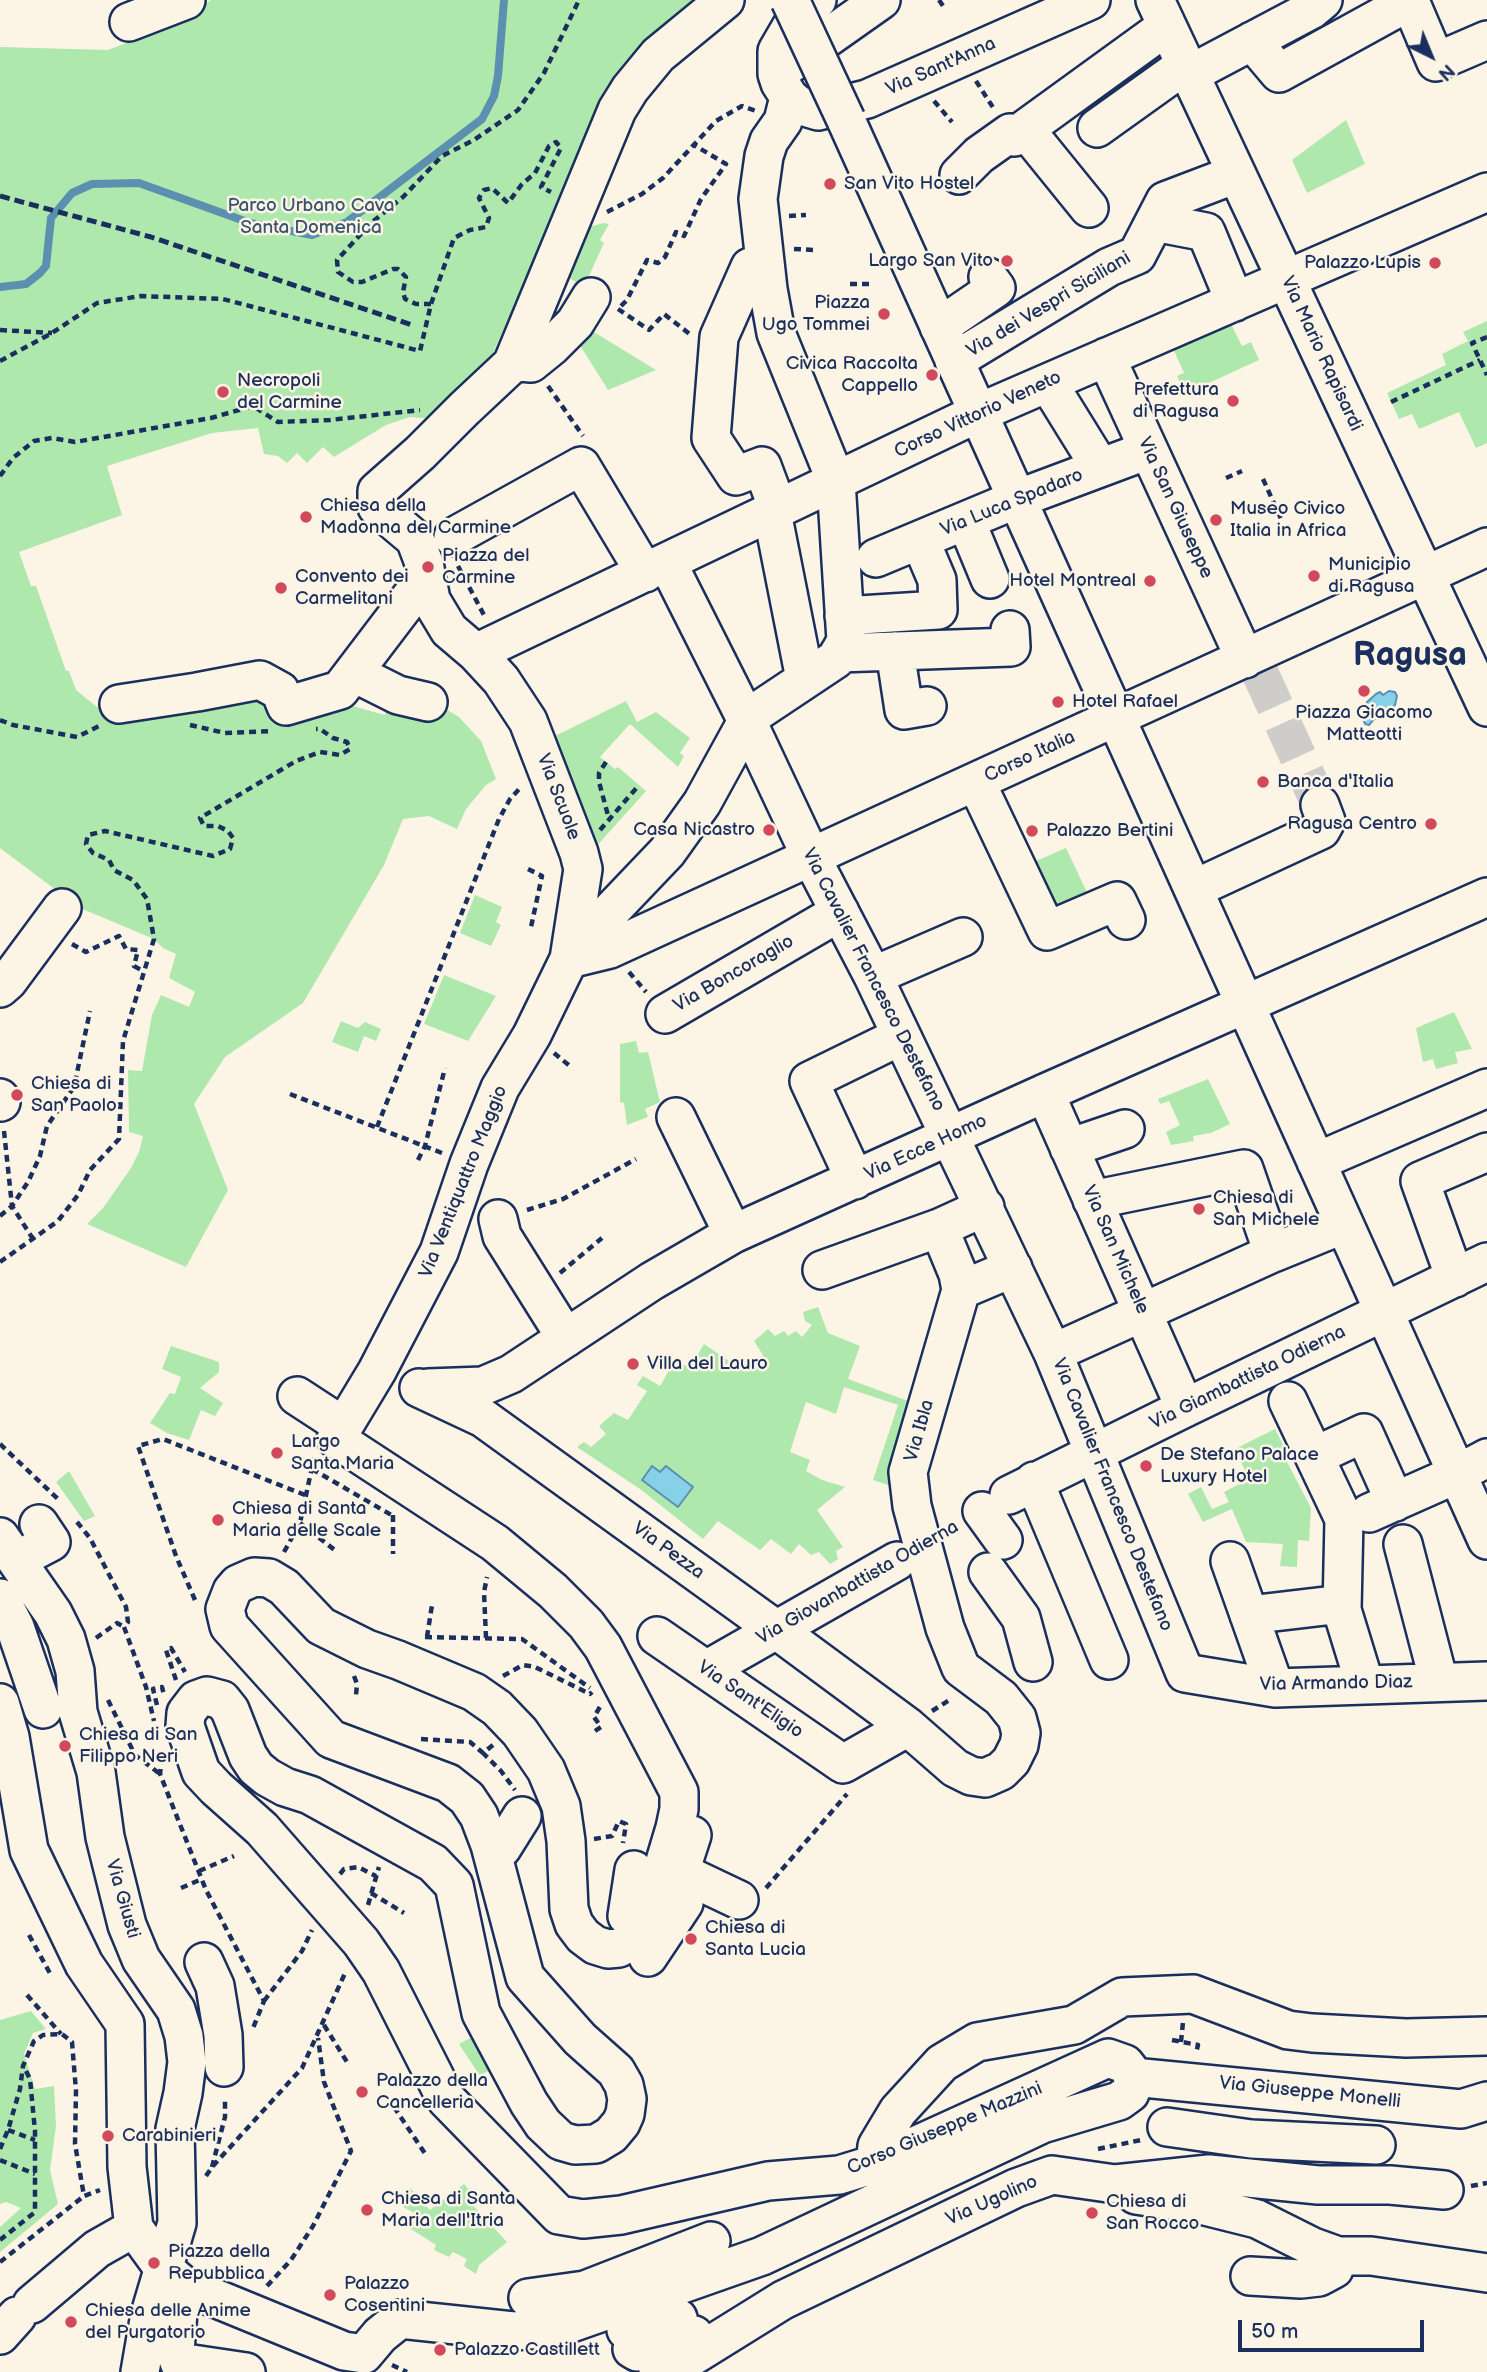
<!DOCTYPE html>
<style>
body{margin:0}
#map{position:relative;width:1487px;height:2372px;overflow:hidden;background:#fcf5e5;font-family:"Balsamiq Sans",sans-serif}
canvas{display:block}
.north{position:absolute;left:1396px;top:21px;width:70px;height:70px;-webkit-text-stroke:5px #fcf5e5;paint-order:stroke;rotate:137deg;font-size:19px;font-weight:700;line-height:28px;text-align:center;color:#1b2f5e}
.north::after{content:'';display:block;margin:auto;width:24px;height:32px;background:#1b2f5e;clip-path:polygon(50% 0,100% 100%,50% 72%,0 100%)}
.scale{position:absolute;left:1238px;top:2320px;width:186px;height:32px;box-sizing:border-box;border:4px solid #1b2f5e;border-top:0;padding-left:9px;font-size:21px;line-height:24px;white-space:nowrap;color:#1b2f5e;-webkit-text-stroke:5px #fcf5e5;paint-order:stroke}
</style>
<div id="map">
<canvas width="1487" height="2372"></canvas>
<div class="north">N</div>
<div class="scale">50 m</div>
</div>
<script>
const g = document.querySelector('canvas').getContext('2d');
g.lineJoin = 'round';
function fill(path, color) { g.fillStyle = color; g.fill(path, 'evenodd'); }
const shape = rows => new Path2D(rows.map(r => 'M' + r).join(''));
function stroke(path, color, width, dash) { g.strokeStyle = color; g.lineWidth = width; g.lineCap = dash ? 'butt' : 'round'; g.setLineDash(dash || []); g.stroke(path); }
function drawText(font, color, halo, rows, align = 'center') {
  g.font = font + ' "Balsamiq Sans",sans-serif'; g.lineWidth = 5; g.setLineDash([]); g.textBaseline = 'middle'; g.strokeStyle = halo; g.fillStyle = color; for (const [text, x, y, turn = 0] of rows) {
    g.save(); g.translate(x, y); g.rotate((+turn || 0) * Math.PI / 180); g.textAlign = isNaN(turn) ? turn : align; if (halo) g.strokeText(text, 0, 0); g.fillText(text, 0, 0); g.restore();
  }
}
fill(shape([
 [211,0,702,0,606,98,493,353,470,383,433,419,410,417,386,425,334,457,323,447,307,463,297,453,287,463,278,456,264,454,258,428,212,433,107,466,122,515,19,552,31,586,36,586,66,671,69,671,76,690,108,716,256,690,349,705,385,715,387,696,439,705,459,717,481,741,496,779,486,785,466,809,457,829,429,816,403,819,384,865,303,1003,225,1057,194,1104,228,1190,186,1267,87,1224,103,1208,131,1168,139,1152,143,1136,129,1132,128,1070,142,1071,152,1015,161,995,189,1007,195,992,169,978,176,954,163,948,154,939,80,908,0,848,0,47,108,50,169,27],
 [1346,120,1365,164,1307,193,1292,160],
 [604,223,609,224,600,240,604,243,588,278,593,280,588,289,566,276,588,227],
 [1229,320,1242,346,1251,342,1259,360,1185,394,1177,376,1184,373,1172,346],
 [1487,321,1487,443,1476,448,1459,412,1419,429,1412,414,1399,419,1387,393,1446,365,1442,354,1468,341,1463,332],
 [589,329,656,370,608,390,576,339],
 [626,701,637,722,656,712,690,738,680,753,684,756,678,767,630,724,600,757,615,769,618,767,646,791,594,849,549,739],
 [1066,848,1092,903,1047,923,1020,868],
 [475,895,502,907,496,922,501,925,491,946,460,933],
 [444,975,496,996,468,1041,424,1024],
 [1454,1012,1472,1049,1455,1052,1458,1063,1436,1069,1433,1059,1423,1062,1416,1028],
 [341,1021,358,1028,365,1022,381,1029,376,1041,364,1036,358,1052,332,1042],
 [636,1041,639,1053,648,1052,660,1102,645,1109,648,1117,627,1125,624,1103,620,1102,620,1044],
 [1208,1079,1230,1124,1211,1133,1193,1136,1194,1141,1171,1145,1166,1132,1180,1125,1169,1101,1160,1104,1158,1099],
 [818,1307,828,1333,860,1346,848,1379,919,1405,891,1486,873,1480,898,1405,844,1387,836,1414,806,1402,790,1452,810,1460,806,1471,822,1480,845,1487,817,1510,843,1547,836,1551,838,1559,830,1564,819,1552,811,1555,799,1544,791,1554,771,1539,760,1550,718,1521,703,1539,640,1489,577,1447,584,1442,591,1447,606,1434,599,1426,614,1413,628,1420,647,1391,637,1385,643,1376,660,1386,675,1360,690,1368,704,1344,745,1372,755,1360,758,1363,763,1355,754,1341,768,1329,775,1336,784,1331,788,1336,796,1331,802,1337,812,1325,805,1321,803,1312],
 [171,1346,219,1362,219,1372,200,1388,223,1403,215,1416,201,1410,189,1440,167,1433,150,1423,170,1393,175,1394,181,1377,162,1369],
 [1275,1429,1289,1456,1285,1458,1311,1508,1309,1541,1298,1540,1297,1567,1280,1566,1283,1544,1246,1542,1232,1509,1203,1522,1188,1494,1201,1487,1212,1509,1229,1502,1224,1492,1249,1479,1235,1449],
 [69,1471,95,1516,84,1521,56,1482],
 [31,2011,46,2029,33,2033,24,2054,35,2089,54,2086,56,2126,50,2170,58,2204,0,2252,0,2227,21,2208,6,2202,0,2204,0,2020],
 [478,2034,496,2066,480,2076,459,2044],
 [464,2184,474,2196,469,2201,507,2242,479,2265,476,2274,464,2266,467,2259,453,2252,449,2257,434,2250,436,2245,408,2227,416,2214,400,2205,410,2188,430,2210]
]), '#afe8ac');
const water = shape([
 [1389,691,1395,692,1397,696,1395,705,1386,715,1374,719,1369,725,1365,724,1362,716,1367,702,1376,694,1380,692,1383,695,1389,691],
 [652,1466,660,1472,666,1466,693,1487,678,1507,642,1480,652,1466]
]);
fill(water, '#86d1e7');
stroke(water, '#5b90b0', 2);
stroke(shape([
 [0,287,26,284,40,273,46,266,51,218,72,193,92,184,139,183,250,223,312,235,347,222,482,119,494,96,498,76,504,0]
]), '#5b90b0', 8);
stroke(shape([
 [1260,673,1320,805]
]), '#cfcdca', 37, [37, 18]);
const minor = shape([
 [1155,0,1487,707],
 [129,22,186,0],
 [1252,41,1279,73,1410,1,1436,62,1487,40],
 [786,67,881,0],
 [1190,74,1311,10,1323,0],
 [789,97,798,105,818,111,867,99,1091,0],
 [846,120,1487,1540],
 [1097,128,1185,65],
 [1025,129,1089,208],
 [959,175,979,155,1010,133,1014,137,1167,26],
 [1154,222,1206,232,1235,302],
 [750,267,719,337,711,438,736,476,762,466,778,509],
 [939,327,996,288,988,277],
 [1106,357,1245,659],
 [954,361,1109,267,1137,255,1165,201,1236,174],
 [512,364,520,362,531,363,552,346,575,323,591,297],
 [1048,383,1100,467],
 [772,512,805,679],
 [966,521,990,579],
 [453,537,581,466,645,573],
 [876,558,1017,499,1148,450],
 [667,562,747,721,811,857,873,976,1053,1353,1185,1673,1275,1688,1487,1681],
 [844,616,938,610,937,580,920,540],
 [895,651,904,710,927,706],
 [476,653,978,413,1487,192],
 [839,653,1011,647,1010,630],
 [354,673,398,695,428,702],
 [119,704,197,692,260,680,280,691,286,706,340,690,426,577],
 [976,782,1047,931,1117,901,1126,920],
 [1194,889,1321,830,1326,821,1320,805],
 [573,939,606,916,667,852,702,803,747,721,758,711,836,659,846,641,836,481,776,333,768,289,758,199,764,156,769,141,783,121,789,97,780,83,777,74,777,51,791,27,817,0],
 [569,959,610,949,1487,547],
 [873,976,963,937],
 [0,988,8,981,62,908],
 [665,1014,840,912],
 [1045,1093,1185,1408],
 [0,1098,1,1102],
 [676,1117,733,1234],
 [1069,1148,1125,1129],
 [1316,1162,1487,1088],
 [855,1180,809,1081,901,1036],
 [1092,1200,1244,1169,1273,1253],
 [498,1219,502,1236,566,1338],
 [939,1228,958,1274,961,1290],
 [822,1270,939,1228,985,1207],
 [1455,1278,1420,1181,1487,1152],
 [1053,1353,1273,1253,1344,1224],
 [419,1388,483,1418,778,1631,908,1727,955,1768,971,1776,985,1778,1001,1771,1011,1761,1019,1745,1021,1733,1017,1718,1001,1698,961,1668,945,1628,912,1506,908,1472,961,1290,1013,1268],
 [428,1388,483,1386,511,1374,652,1281,733,1234,1045,1093,1487,897],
 [297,1396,343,1426],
 [1288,1401,1344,1519,1342,1610,1365,1685],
 [1332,1448,1364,1433,1395,1502],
 [1034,1481,1109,1660],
 [1009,1495,1185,1408,1487,1262],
 [982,1511,1003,1540],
 [1369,1513,1457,1474,1487,1458],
 [0,1537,53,1613,66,1639,75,1671,78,1712,96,1772,105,1837,127,1925,141,1959,176,2010,184,2036,187,2062,183,2093,175,2129,177,2223,150,2314,140,2372],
 [1403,1544,1439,1682],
 [32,1552,51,1542,39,1524],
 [1230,1561,1275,1688],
 [988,1572,1021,1618,1033,1662],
 [0,1598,15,1627,43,1709],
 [1249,1615,1342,1604],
 [657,1636,843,1764,908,1727],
 [706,1670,897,1561],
 [0,1703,10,1737,29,1850,84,1964,125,2024,127,2167,134,2228],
 [692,1835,680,1872,739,1900],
 [502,1848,522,1816],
 [627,1916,634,1870],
 [648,1957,684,1903],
 [204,1962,215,1986,223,2035,224,2067],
 [1133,2077,1461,2109,1487,2101],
 [1167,2127,1251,2139,1376,2145],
 [875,2164,877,2146,898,2111,942,2063,977,2042,1074,2025,1122,1997,1193,1994,1288,2030,1312,2033,1406,2038,1487,2036],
 [1136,2195,1201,2205,1257,2219,1313,2247,1338,2256,1371,2256,1487,2273],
 [134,2228,163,2268,183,2285,344,2351,364,2354,380,2335,400,2319,513,2331,557,2328,762,2256,1042,2124,1119,2101,1130,2093,1133,2084,1132,2073,1125,2064,1108,2058,875,2164,839,2175,768,2181,621,2215,583,2219,559,2215,446,2099,381,1971,361,1942,262,1829,216,1788,201,1772,185,1726,186,1713,196,1700,207,1696,222,1700,230,1710,248,1756,256,1768,267,1777,285,1787,310,1795,433,1863,454,1885,481,2013,529,2103,543,2124,561,2141,575,2145,596,2144,611,2135,621,2123,625,2114,627,2099,624,2085,616,2071,580,2039,525,1977,490,1845,479,1816,467,1798,448,1783,331,1739,229,1626,225,1609,232,1591,238,1584,254,1577,269,1578,284,1587,321,1626,367,1649,398,1660,474,1692,497,1708,520,1732,546,1770,561,1806,566,1841,569,1909,574,1924,583,1936,595,1945,608,1949,619,1948,638,1938,646,1925,675,1828,679,1809,679,1792,603,1647,586,1624,553,1591,495,1543,336,1439,377,1371,439,1252,469,1164,500,1088,532,1035,569,959,583,869,579,853,528,721,501,680,476,653,449,630,431,600,424,563,415,539,377,507,377,491,420,453,464,409,512,364,617,110,630,89,658,55,725,0],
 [1250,2276,1301,2279,1319,2277,1334,2269,1338,2256],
 [183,2285,178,2312,175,2351,179,2362,246,2372],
 [528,2298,585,2290,711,2241],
 [32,2304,97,2249,134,2228],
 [626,2330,670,2316,678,2318,679,2323,676,2329,634,2342,632,2349,637,2352,694,2335],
 [0,2335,17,2316],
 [658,2372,688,2359,783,2300,1016,2188,1052,2175,1115,2184,1209,2174,1318,2185,1390,2185,1444,2190]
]);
stroke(minor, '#1b2f5e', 42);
stroke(shape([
 [939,0,945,9],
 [976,81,994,109],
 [934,101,952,122],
 [607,212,642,194,663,178,716,121,742,106,756,111],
 [789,216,806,215],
 [794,249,814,250],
 [850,284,872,284],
 [431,304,416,304,405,299,403,292,406,277,398,269,393,269,362,282,353,282,338,272,337,260,371,223,403,197,442,156,474,140,518,110,544,73,579,0],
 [621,306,627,300,647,260,658,263,665,257,676,232,684,236,701,199,726,164,694,145],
 [618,309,649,330,664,314,691,335],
 [0,330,52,333],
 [1487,337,1472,343,1487,375],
 [0,361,52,333,97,303,141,296,223,299,420,351,431,304,454,238,470,230,486,227,489,218,479,198,484,190,492,188,508,203,522,184,535,173,549,146,556,142,561,148,541,187,551,192],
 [548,386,583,436],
 [1391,402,1480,360],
 [0,476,13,458,34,441,52,438,75,442,211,418,253,406,278,422,330,420,420,410],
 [1226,478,1242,471],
 [1263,479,1282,521],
 [458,566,485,617],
 [0,720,13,725,77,737,99,726],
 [190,725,225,733,271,731],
 [606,762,599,773,599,782,609,819],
 [600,830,639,785],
 [528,869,542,876,531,927],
 [72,944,86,952,119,936,126,949,138,950,134,966,143,971],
 [629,972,646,992],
 [554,1053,571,1067],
 [290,1094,442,1153],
 [377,1127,499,819,510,799,521,787],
 [4,1131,12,1206,33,1239],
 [418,1160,425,1146,445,1068],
 [527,1210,563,1199,636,1159],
 [0,1216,12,1206,28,1182,40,1156,47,1126,74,1087,90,1011],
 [0,1262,58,1221,78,1195,90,1170,119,1139,123,1041,154,939,147,899,133,880,114,870,109,860,93,853,86,844,88,835,105,831,213,856,230,849,233,838,228,831,218,826,204,826,200,818,296,761,320,752,340,755,350,749,347,742,333,738,320,729,316,729],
 [560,1273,602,1238],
 [0,1444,58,1499],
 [312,1469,393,1516],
 [393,1515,393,1554],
 [77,1522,90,1538,126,1607,128,1622,124,1627,146,1687,154,1721],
 [300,1523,336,1551],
 [284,1552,300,1523,314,1458],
 [195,1600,176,1556,138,1446,163,1439,305,1495],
 [425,1637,522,1639,590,1688],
 [427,1637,432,1605],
 [96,1638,117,1623,124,1627],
 [486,1638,484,1592,487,1577],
 [354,1676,357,1684,356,1695],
 [503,1676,523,1665,535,1667,590,1694,592,1692],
 [176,1680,166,1650,171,1648,185,1672],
 [108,1700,135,1755,160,1774],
 [157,1705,153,1689,162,1687,164,1695],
 [932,1711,951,1699],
 [595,1731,601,1727,594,1717,601,1705],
 [421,1739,470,1742,483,1753],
 [493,1745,483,1753,501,1771,515,1790],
 [162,1757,160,1774,206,1890,264,2001,253,2028],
 [594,1839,612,1836,619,1821,626,1824,623,1843],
 [199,1871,234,1856],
 [340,1874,344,1869,358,1867,376,1876],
 [181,1888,202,1879],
 [766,1888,847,1794],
 [371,1893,404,1913],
 [368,1905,379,1867],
 [29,1935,52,1977],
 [27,1995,61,2034],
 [264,2001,302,1951,312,1930],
 [324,2025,347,2062],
 [1172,2040,1198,2045,1196,2053],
 [1181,2042,1183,2022],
 [394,2107,426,2155],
 [8,2130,35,2140],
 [0,2149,8,2130,20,2089,23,2066,34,2041,43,2035,62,2034,72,2042,76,2091,75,2144,84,2196,100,2190],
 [1098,2149,1141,2140],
 [0,2160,35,2174],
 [212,2167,225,2117,225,2097],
 [206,2176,212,2167,302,2068,346,1971],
 [1471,2186,1487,2183],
 [0,2240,35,2212,35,2131,30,2079,24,2067],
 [0,2262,84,2196],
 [267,2286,291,2260,313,2226,351,2151,324,2082,318,2038],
 [392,2365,407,2372]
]), '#1b2f5e', 4.5, [7, 5]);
stroke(minor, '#fcf5e5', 37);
stroke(shape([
 [0,196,151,237,412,325]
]), '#1b2f5e', 5, [10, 5]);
const minorBridge = shape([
 [790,0,846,120]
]);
stroke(minorBridge, '#1b2f5e', 42, []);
stroke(minorBridge, '#fcf5e5', 37);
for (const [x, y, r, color] of [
 [830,184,7,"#d1495b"],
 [1007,261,7,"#d1495b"],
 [1435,263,7,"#d1495b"],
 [884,314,7,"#d1495b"],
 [932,375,7,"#d1495b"],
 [223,392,7,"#d1495b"],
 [1233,401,7,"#d1495b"],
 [306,517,7,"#d1495b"],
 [1216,520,7,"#d1495b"],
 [428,567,7,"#d1495b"],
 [1314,576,7,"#d1495b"],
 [1150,581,7,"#d1495b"],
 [281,588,7,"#d1495b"],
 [1364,691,7,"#d1495b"],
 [1058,702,7,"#d1495b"],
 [1263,782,7,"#d1495b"],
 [1431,824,7,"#d1495b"],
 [769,830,7,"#d1495b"],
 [1032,831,7,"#d1495b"],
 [17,1095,7,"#d1495b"],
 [1199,1209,7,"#d1495b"],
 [633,1364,7,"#d1495b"],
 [277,1453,7,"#d1495b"],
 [1146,1466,7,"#d1495b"],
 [218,1520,7,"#d1495b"],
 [65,1746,7,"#d1495b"],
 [691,1939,7,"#d1495b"],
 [362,2092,7,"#d1495b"],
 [108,2136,7,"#d1495b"],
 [367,2210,7,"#d1495b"],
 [1092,2213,7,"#d1495b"],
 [154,2263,7,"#d1495b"],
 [330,2295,7,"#d1495b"],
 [71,2322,7,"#d1495b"],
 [440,2350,7,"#d1495b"]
]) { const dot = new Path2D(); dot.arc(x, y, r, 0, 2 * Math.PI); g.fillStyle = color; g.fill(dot); stroke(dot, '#fcf5e5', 2.5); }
drawText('19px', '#1b2f5e', '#fcf5e5', [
 ["Via Sant'Anna",941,67,-24],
 ["Via dei Vespri Siciliani",1049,305,-31],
 ["Via Mario Rapisardi",1321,354,65],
 ["Corso Vittorio Veneto",978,415,-25],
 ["Via Luca Spadaro",1012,503,-22],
 ["Via San Giuseppe",1175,508,65],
 ["Corso Italia",1030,757,-25],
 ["Via Scuole",558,797,69],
 ["Via Boncoraglio",734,974,-30],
 ["Via Cavalier Francesco Destefano",873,980,63],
 ["Via Ecce Homo",926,1148,-25],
 ["Via Ventiquattro Maggio",464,1182,-68],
 ["Via San Michele",1115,1250,66],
 ["Via Giambattista Odierna",1248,1378,-26],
 ["Via Ibla",920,1431,-74],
 ["Via Cavalier Francesco Destefano",1112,1495,68],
 ["Via Pezza",668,1551,36],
 ["Via Giovanbattista Odierna",858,1583,-30],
 ["Via Armando Diaz",1336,1684,-1],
 ["Via Sant'Eligio",750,1700,34],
 ["Via Giusti",122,1899,74],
 ["Via Giuseppe Monelli",1310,2093,6],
 ["Corso Giuseppe Mazzini",945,2129,-23],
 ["Via Ugolino",992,2201,-24]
]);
drawText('19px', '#1b2f5e', '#fcf5e5', [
 ["San Vito Hostel",844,184],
 ["Largo San Vito",993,261,"right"],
 ["Palazzo Lupis",1421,263,"right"],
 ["Piazza",870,303,"right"],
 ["Ugo Tommei",870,325,"right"],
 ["Civica Raccolta",918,364,"right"],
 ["Cappello",918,386,"right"],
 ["Necropoli",237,381],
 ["del Carmine",237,403],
 ["Prefettura",1219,390,"right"],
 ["di Ragusa",1219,412,"right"],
 ["Chiesa della",320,506],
 ["Madonna del Carmine",320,528],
 ["Museo Civico",1230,509],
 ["Italia in Africa",1230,531],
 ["Piazza del",442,556],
 ["Carmine",442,578],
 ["Municipio",1328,565],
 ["di Ragusa",1328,587],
 ["Convento dei",295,577],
 ["Carmelitani",295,599],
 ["Hotel Montreal",1136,581,"right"],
 ["Hotel Rafael",1072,702],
 ["Piazza Giacomo",1364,713,"center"],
 ["Matteotti",1364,735,"center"],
 ["Banca d'Italia",1277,782],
 ["Ragusa Centro",1417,824,"right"],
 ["Casa Nicastro",755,830,"right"],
 ["Palazzo Bertini",1046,831],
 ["Chiesa di",31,1084],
 ["San Paolo",31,1106],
 ["Chiesa di",1213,1198],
 ["San Michele",1213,1220],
 ["Villa del Lauro",647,1364],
 ["Largo",291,1442],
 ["Santa Maria",291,1464],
 ["De Stefano Palace",1160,1455],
 ["Luxury Hotel",1160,1477],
 ["Chiesa di Santa",232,1509],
 ["Maria delle Scale",232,1531],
 ["Chiesa di San",79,1735],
 ["Filippo Neri",79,1757],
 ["Chiesa di",705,1928],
 ["Santa Lucia",705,1950],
 ["Palazzo della",376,2081],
 ["Cancelleria",376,2103],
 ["Carabinieri",122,2136],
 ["Chiesa di Santa",381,2199],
 ["Maria dell'Itria",381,2221],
 ["Chiesa di",1106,2202],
 ["San Rocco",1106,2224],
 ["Piazza della",168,2252],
 ["Repubblica",168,2274],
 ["Palazzo",344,2284],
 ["Cosentini",344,2306],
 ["Chiesa delle Anime",85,2311],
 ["del Purgatorio",85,2333],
 ["Palazzo Castillett",454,2350]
], 'left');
drawText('19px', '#39546e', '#fcf5e5', [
 ["Parco Urbano Cava",311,206],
 ["Santa Domenica",311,228]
]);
drawText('bold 33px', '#1b2f5e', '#fcf5e5', [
 ["Ragusa",1410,657]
]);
</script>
